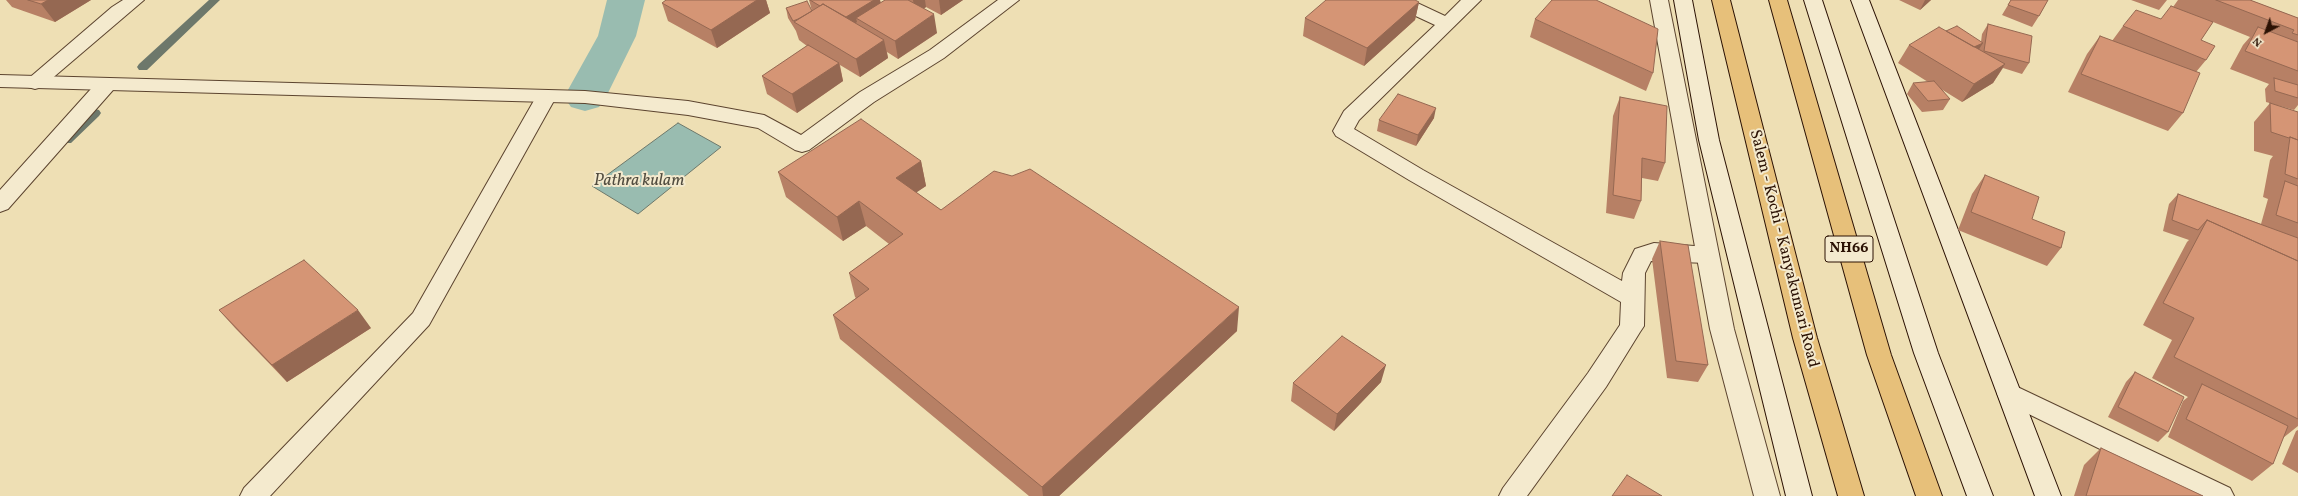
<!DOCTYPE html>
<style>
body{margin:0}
#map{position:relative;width:2298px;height:496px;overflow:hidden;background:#eedfb4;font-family:Vollkorn,serif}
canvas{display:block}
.north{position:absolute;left:2246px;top:12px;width:40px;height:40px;-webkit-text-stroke:3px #f4eace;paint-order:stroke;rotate:221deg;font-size:11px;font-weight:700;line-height:16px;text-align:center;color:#2b1103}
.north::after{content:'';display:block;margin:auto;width:14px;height:18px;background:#2b1103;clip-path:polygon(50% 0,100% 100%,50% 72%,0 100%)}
</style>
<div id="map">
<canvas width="2298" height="496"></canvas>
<div class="north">N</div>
</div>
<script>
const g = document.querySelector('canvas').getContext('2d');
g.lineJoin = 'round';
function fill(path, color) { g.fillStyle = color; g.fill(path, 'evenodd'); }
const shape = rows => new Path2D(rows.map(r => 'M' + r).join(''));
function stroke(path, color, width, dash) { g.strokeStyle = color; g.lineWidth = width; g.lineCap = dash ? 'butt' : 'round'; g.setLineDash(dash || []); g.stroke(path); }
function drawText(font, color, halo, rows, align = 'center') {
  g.font = font + ' Vollkorn,serif'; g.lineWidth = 4; g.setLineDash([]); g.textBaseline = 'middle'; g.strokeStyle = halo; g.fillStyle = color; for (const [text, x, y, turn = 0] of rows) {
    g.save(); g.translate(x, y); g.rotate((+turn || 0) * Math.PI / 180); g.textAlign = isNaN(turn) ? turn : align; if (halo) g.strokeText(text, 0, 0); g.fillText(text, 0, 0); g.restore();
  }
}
const water = shape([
 [678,123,721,147,638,214,592,186,678,123]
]);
fill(water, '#99bcb0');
stroke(water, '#6d786b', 1);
fill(shape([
 [209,0,220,0,147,70,139,70,137,67,139,64,209,0],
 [95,109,99,110,101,113,99,116,71,143,63,143,61,140,63,137,91,110,95,109]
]), '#6d786b');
fill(shape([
 [607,0,645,0,636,36,606,97,599,107,585,111,571,107,564,97,598,36,607,0]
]), '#99bcb0');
const minor = shape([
 [123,0,144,0,42,87,35,89,28,87,25,83,28,79,112,7,123,0],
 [1387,0,1411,0,1445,16,1461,0,1481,0,1359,120,1354,129,1423,170,1622,281,1623,273,1635,249,1654,243,1708,247,1716,249,1719,255,1716,261,1708,263,1651,261,1645,273,1644,326,1640,332,1606,387,1527,496,1499,496,1503,488,1588,373,1620,325,1621,302,1409,180,1336,136,1333,131,1344,111,1435,25,1390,4,1387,0],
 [106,79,113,80,116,85,113,90,8,209,0,212,0,190,99,80,106,79],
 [546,91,553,92,556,97,429,325,270,496,240,496,244,488,413,313,536,97,539,92,546,91],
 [2009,383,2230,488,2234,496,2196,496,2000,400,1997,393,2000,386,2009,383]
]);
const tertiary = shape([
 [998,0,1019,0,944,58,874,102,809,150,802,152,795,150,758,128,688,115,585,103,0,87,0,75,585,91,688,101,764,115,801,135,860,92,930,50,998,0],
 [1650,0,1668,0,1734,329,1780,496,1754,496,1710,329,1650,0]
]);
const secondary = shape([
 [1674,0,1692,0,1719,140,1812,496,1786,496,1699,140,1674,0],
 [1804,0,1822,0,1938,353,1993,496,1967,496,1914,353,1804,0],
 [1851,0,1869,0,2061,496,2035,496,1851,0]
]);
const trunk = shape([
 [1712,0,1730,0,1817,338,1864,496,1838,496,1793,338,1712,0],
 [1769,0,1787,0,1891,355,1942,496,1916,496,1867,355,1769,0]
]);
stroke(minor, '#5c442f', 2);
stroke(tertiary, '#5c442f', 2);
stroke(secondary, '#2b1103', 2);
stroke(trunk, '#2b1103', 2);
fill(minor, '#f4eace');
fill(tertiary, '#f4eace');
fill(secondary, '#f4eace');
fill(trunk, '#e7c07a');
fill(shape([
 [6,0,91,0,55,22,12,7],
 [666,0,766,0,770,13,717,48,668,21,662,3],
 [809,0,880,0,881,3,885,0,963,0,941,15,926,7,924,9,937,33,898,59,887,52,888,58,860,77,840,65,843,81,797,113,767,94,762,76,807,46,799,40,796,31,788,18,786,8,812,11],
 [1899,0,1931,0,1920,10],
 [2011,0,2048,0,2039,16,2032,27,2002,15],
 [2131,0,2167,0,2159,10],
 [2178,0,2250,0,2298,18,2298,105,2294,110,2266,102,2265,89,2269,84,2230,69,2243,45,2250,37,2213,22,2201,40,2206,60,2196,72,2183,113,2168,131,2068,92,2087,54,2100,36,2112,41,2123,26,2161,19,2173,7],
 [1419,2,1415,20,1364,66,1303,36,1305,18],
 [1535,19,1653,73,1646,91,1530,37],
 [1988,24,2029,63,2022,74,2003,68,1993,83,1962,102,1941,89,1950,99,1943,110,1922,112,1907,94,1913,83,1928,82,1898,63,1909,45,1946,31,1981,42,1982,34],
 [1620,97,1665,163,1658,181,1642,178,1641,201,1634,219,1606,213,1613,116],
 [2270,103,2298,112,2298,426,2283,438,2273,464,2252,481,2168,437,2183,401,2188,397,2152,378,2172,340,2143,325,2187,242,2189,240,2163,231,2169,204,2178,194,2261,224,2268,199,2263,197,2270,160,2273,156,2254,151,2254,122],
 [1434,118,1416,146,1377,131,1379,120],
 [921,161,926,186,916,192,941,210,1237,331,1059,496,1029,496,840,339,833,315,856,298,855,297,849,273,889,244,866,226,843,241,786,197,778,172],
 [1985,175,2061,248,2047,266,1958,230,1972,194],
 [1660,241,1708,365,1698,382,1667,378,1652,259],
 [219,310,371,328,287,382,235,328],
 [2135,372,2168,432,2158,442,2108,417,2126,382],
 [1381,382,1334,431,1291,401,1293,383],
 [2298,430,2298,473,2282,464,2296,431],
 [2101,448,2203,496,2074,496,2084,465]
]), '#b78065');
fill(shape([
 [48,0,91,0,55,22,41,4],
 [757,0,766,0,770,13,717,48,711,30],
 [874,0,880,0,881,7,856,18,857,22,845,30,842,19],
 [913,0,925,0,926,7,915,14],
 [939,0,963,0,941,15],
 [1925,0,1931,0,1920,10],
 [1419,2,1415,20,1364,66,1367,48],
 [934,14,937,33,898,59,895,41],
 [884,40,888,58,860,77,856,59],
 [1983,43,1976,54,1965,50],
 [839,63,843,81,797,113,792,94],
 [2005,64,1993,83,1962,102,1974,84],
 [1436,108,1434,118,1416,146,1418,135],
 [921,161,926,186,901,203,896,178],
 [859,201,866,226,843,241,837,217],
 [1239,307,1237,331,1059,496,1043,496,1042,487],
 [358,310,371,328,287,382,272,365],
 [1386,365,1381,382,1334,431,1337,414]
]), '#956852');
const building = shape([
 [28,0,48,0,41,4,28,0],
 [666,0,757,0,711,30,662,3,666,0],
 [810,0,874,0,846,17,823,4,820,6,810,0],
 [885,0,908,0,934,14,895,41,856,18,885,0],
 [1326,0,1415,0,1419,2,1367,48,1305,18,1326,0],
 [1552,0,1596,0,1658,29,1653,73,1535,19,1552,0],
 [2011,0,2048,0,2039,16,2008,5,2011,0],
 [2216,0,2250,0,2298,18,2298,35,2292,33,2294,30,2216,0],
 [807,1,812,11,798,19,793,21,786,8,807,1],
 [823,4,884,40,856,59,794,22,823,4],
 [2171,6,2213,22,2201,40,2215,46,2206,60,2123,26,2136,10,2161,19,2171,6],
 [1988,24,2032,36,2029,63,1984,51,1988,24],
 [1957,26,1983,43,1974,47,1946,31,1957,26],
 [1939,27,2005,64,1974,84,1909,45,1939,27],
 [2258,27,2298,42,2298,71,2245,51,2258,27],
 [2100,36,2200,73,2183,113,2081,74,2100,36],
 [808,45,839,63,792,94,762,76,808,45],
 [2274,78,2298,85,2298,98,2275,91,2274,78],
 [1934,81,1950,99,1928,101,1913,83,1934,81],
 [1398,94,1436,108,1418,135,1379,120,1398,94],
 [1620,97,1667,106,1665,163,1642,158,1641,201,1613,195,1620,97],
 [2270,103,2298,112,2298,140,2290,137,2289,138,2271,132,2270,103],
 [861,119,921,161,896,178,941,210,994,171,1012,176,1030,169,1239,307,1042,487,833,315,869,289,849,273,903,234,859,201,837,217,778,172,861,119],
 [2290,137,2298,140,2298,179,2285,174,2290,137],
 [1985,175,2039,197,2032,219,2065,232,2061,248,1971,212,1985,175],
 [2285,181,2298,186,2298,223,2276,215,2285,181],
 [2178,194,2298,238,2298,261,2207,220,2198,230,2172,220,2178,194],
 [2207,220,2298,261,2298,419,2174,357,2194,318,2163,303,2207,220],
 [1660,241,1688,245,1708,365,1676,361,1660,241],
 [304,260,358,310,272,365,219,310,304,260],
 [1342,336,1386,365,1337,414,1293,383,1342,336],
 [2135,372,2184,397,2168,432,2118,407,2135,372],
 [2202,384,2288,426,2273,464,2186,419,2202,384],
 [2101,448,2203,496,2086,496,2101,448],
 [1627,475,1662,496,1612,496,1627,475]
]);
fill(building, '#d59575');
stroke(building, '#956852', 1);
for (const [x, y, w] of [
 [1849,249,48]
]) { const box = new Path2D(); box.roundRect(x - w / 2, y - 13, w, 26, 3); g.fillStyle = '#f4eace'; g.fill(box); stroke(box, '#2b1103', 1); }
drawText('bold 15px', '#2b1103', null, [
 ["NH66",1849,249]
]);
drawText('16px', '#2b1103', '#f4eace', [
 ["Salem - Kochi - Kanyakumari Road",1783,249,76]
]);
drawText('italic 17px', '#524d40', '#f4eace', [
 ["Pathra kulam",639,182]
]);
</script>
